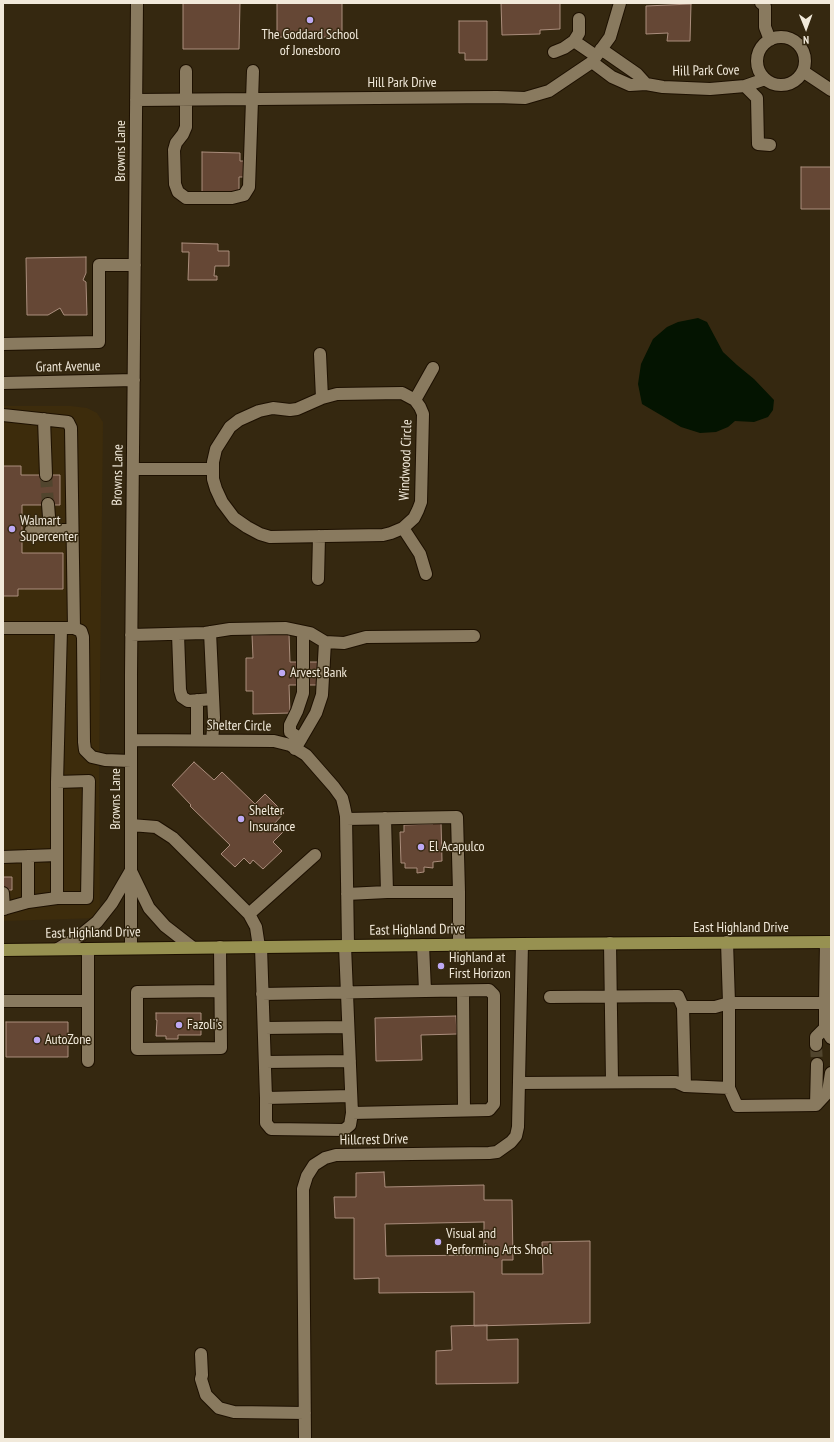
<!DOCTYPE html>
<style>
body{margin:0}
#map{position:relative;width:834px;height:1442px;overflow:hidden;background:#352810;font-family:"PT Sans Narrow",sans-serif}
canvas{display:block}
.frame{position:absolute;inset:0;border:4px solid #f1e9da;pointer-events:none}
.north{position:absolute;left:786px;top:8px;width:40px;height:40px;-webkit-text-stroke:3px #352810;paint-order:stroke;rotate:179deg;font-size:11px;font-weight:700;line-height:16px;text-align:center;color:#f1e9da}
.north::after{content:'';display:block;margin:auto;width:14px;height:18px;background:#f1e9da;clip-path:polygon(50% 0,100% 100%,50% 72%,0 100%)}
</style>
<div id="map">
<canvas width="834" height="1442"></canvas>
<div class="frame"></div>
<div class="north">N</div>
</div>
<script>
const g = document.querySelector('canvas').getContext('2d');
g.lineJoin = 'round';
function fill(path, color) { g.fillStyle = color; g.fill(path, 'evenodd'); }
const shape = rows => new Path2D(rows.map(r => 'M' + r).join(''));
function stroke(path, color, width, dash) { g.strokeStyle = color; g.lineWidth = width; g.lineCap = dash ? 'butt' : 'round'; g.setLineDash(dash || []); g.stroke(path); }
function drawText(font, color, halo, rows, align = 'center') {
  g.font = font + ' "PT Sans Narrow",sans-serif'; g.lineWidth = 3; g.setLineDash([]); g.textBaseline = 'middle'; g.strokeStyle = halo; g.fillStyle = color; for (const [text, x, y, turn = 0] of rows) {
    g.save(); g.translate(x, y); g.rotate((+turn || 0) * Math.PI / 180); g.textAlign = isNaN(turn) ? turn : align; if (halo) g.strokeText(text, 0, 0); g.fillText(text, 0, 0); g.restore();
  }
}
fill(shape([
 [3,406,71,406,87,408,97,413,103,422,99,770,100,918,3,921]
]), '#3d2c0c');
fill(shape([
 [698,318,707,322,723,352,737,365,754,379,774,400,773,410,768,417,754,422,735,421,728,427,716,432,700,433,681,427,642,404,638,384,641,364,653,339,667,327,678,322]
]), '#041401');
const building = shape([
 [183,3,240,3,239,49,183,49,183,3],
 [277,3,342,3,342,37,277,37,277,3],
 [501,3,560,3,560,29,540,30,540,34,502,35,501,3],
 [691,4,690,41,667,41,668,33,646,34,646,6,691,4],
 [459,21,487,21,487,60,465,60,465,53,459,53,459,21],
 [202,152,240,153,240,161,252,161,252,177,239,177,239,192,202,192,202,152],
 [801,167,831,167,831,209,801,209,801,167],
 [182,243,218,244,218,251,229,251,229,266,215,266,214,276,217,276,217,280,188,280,189,252,182,252,182,243],
 [86,257,86,273,83,280,86,282,87,315,64,315,60,308,48,315,27,315,26,258,86,257],
 [3,466,21,466,21,475,60,475,60,505,22,505,22,553,63,553,63,589,18,589,18,596,3,596,3,466],
 [289,634,290,662,318,662,318,685,289,685,290,713,253,714,253,691,246,691,246,658,253,658,252,635,289,634],
 [194,762,214,780,222,772,255,804,265,794,284,813,274,824,283,832,273,842,282,851,263,869,253,860,250,864,244,858,235,867,221,854,230,845,190,806,191,805,172,785,194,762],
 [433,822,441,822,442,861,433,862,433,868,424,867,424,872,417,873,417,868,405,868,405,863,401,863,400,832,404,832,404,825,433,824,433,822],
 [3,877,12,877,12,890,3,890,3,877],
 [156,1013,201,1013,201,1035,178,1035,178,1039,166,1039,166,1036,156,1036,157,1020,156,1020,156,1013],
 [456,1016,457,1034,421,1035,422,1060,376,1061,375,1018,456,1016],
 [6,1022,68,1022,68,1057,6,1057,6,1022],
 [384,1172,385,1187,484,1185,484,1200,512,1200,513,1260,502,1260,502,1274,543,1274,542,1242,590,1241,590,1323,474,1326,474,1292,379,1293,379,1278,354,1279,354,1218,335,1218,334,1197,356,1197,356,1173,384,1172],
 [484,1222,484,1255,386,1256,385,1224,484,1222],
 [487,1325,487,1340,518,1339,518,1383,436,1384,436,1351,452,1350,451,1326,487,1325]
]);
fill(building, '#654735');
stroke(building, '#ab8e7d', 1);
stroke(shape([
 [46,475,48,504],
 [816,1045,817,1064]
]), '#51452e', 12, [12, 6]);
const minor = shape([
 [761,3,765,6,765,27,770,40],
 [579,19,579,33,574,41,596,56],
 '757 61a24 24 0 1 1 48 0a24 24 0 1 1-48 0Z',
 [601,49,637,74,646,84],
 [554,52,564,48,574,41],
 [592,62,612,77,630,85,646,84,663,87,710,89,745,86,765,79],
 [186,71,186,127,183,134,176,143,174,150,175,184,178,192,186,198,232,198,244,195,249,187,253,71],
 [804,72,831,90],
 [745,86,757,98,758,144,770,145],
 [136,100,497,97,525,98,549,91,592,62,610,37,620,3],
 [3,344,99,342,99,265,135,265],
 [320,354,322,398],
 [3,383,134,380],
 [402,393,415,400,420,407,423,414,421,502,418,510,414,518,403,528,391,533,383,535,270,537,260,534,247,527,234,518,222,502,216,489,213,479,213,462,216,449,230,427,239,420,259,411,273,408,290,410,297,409,322,398,337,394,402,393],
 [415,400,433,368],
 [3,415,68,422,71,428,74,628],
 [44,419,46,475],
 [133,469,213,469],
 [48,504,50,530],
 [403,528,420,554,426,574],
 [31,530,72,530],
 [318,579,319,536],
 [3,628,74,628,81,631,83,637,84,742,85,750,92,757,105,760,131,761],
 [210,632,214,718,212,740],
 [178,634,180,690,182,697,188,701,213,699],
 [131,635,205,633,230,629,286,628,310,633,325,642,322,695,316,713,295,749],
 [325,642,344,643,366,637,474,636],
 [197,700,197,740],
 [301,739,290,732,290,725,297,711,303,693,303,632],
 [131,740,274,741,290,745,306,755,334,787,342,798,344,806,346,816,348,946],
 [385,818,387,892],
 [346,819,457,817,459,892],
 [131,825,156,827,173,838,249,914,256,927,259,947],
 [57,855,57,898],
 [28,856,28,902,57,898,87,898,89,781,57,782],
 [3,857,57,855,57,782,61,629],
 [132,873,149,908,165,926,192,947],
 [3,893,4,909],
 [347,894,387,892,459,892,459,945],
 [3,909,28,902],
 [249,914,315,855],
 [727,942,729,1003,825,1003,826,942],
 [610,943,612,1082],
 [345,946,352,1113,489,1110,494,1104,494,995,489,990,425,991,423,945],
 [220,947,221,1048,137,1049,137,992,220,991],
 [261,947,266,1098],
 [131,948,131,675,137,3],
 [58,949,81,935,97,922,112,903,130,872],
 [463,991,464,1110],
 [262,994,425,991],
 [550,997,678,996,683,1007],
 [3,1001,88,1001],
 [729,1003,729,1088,685,1086,683,1007,715,1007,729,1003],
 [825,1003,825,1028,831,1038],
 [264,1028,348,1027],
 [816,1045,816,1037,825,1028],
 [88,1061,88,949],
 [265,1062,350,1061],
 [519,1083,676,1082,685,1086],
 [729,1088,737,1106,816,1105,828,1092,831,1073],
 [351,1096,266,1098,266,1123,271,1129,344,1130,350,1125,352,1113],
 [816,1105,817,1064],
 [201,1354,202,1375,201,1379,206,1395,219,1408,234,1412,305,1413],
 [305,1439,303,1189,307,1176,314,1165,325,1158,336,1155,489,1153,497,1152,511,1142,516,1136,518,1127,522,944]
]);
const major = shape([
 [3,950,522,944,831,942]
]);
stroke(minor, '#1d1000', 14);
stroke(major, '#1d1000', 14);
stroke(minor, '#897a5f', 12);
stroke(major, '#979151', 12);
for (const [x, y, r, color] of [
 [310,20,4,"#bea9f4"],
 [12,529,4,"#bea9f4"],
 [282,673,4,"#bea9f4"],
 [241,819,4,"#bea9f4"],
 [421,847,4,"#bea9f4"],
 [441,966,4,"#bea9f4"],
 [179,1025,4,"#bea9f4"],
 [37,1040,4,"#bea9f4"],
 [438,1242,4,"#bea9f4"]
]) { const dot = new Path2D(); dot.arc(x, y, r, 0, 2 * Math.PI); g.fillStyle = color; g.fill(dot); stroke(dot, '#352810', 1.5); }
drawText('14px', '#f1e9da', '#352810', [
 ["The Goddard School",310,35,"center"],
 ["of Jonesboro",310,51,"center"],
 ["Walmart",20,521],
 ["Supercenter",20,537],
 ["Arvest Bank",290,673],
 ["Shelter",249,811],
 ["Insurance",249,827],
 ["El Acapulco",429,847],
 ["Highland at",449,958],
 ["First Horizon",449,974],
 ["Fazoli's",187,1025],
 ["AutoZone",45,1040],
 ["Visual and",446,1234],
 ["Performing Arts Shool",446,1250]
], 'left');
drawText('14px', '#f1e9da', '#352810', [
 ["Hill Park Cove",706,71,-1],
 ["Hill Park Drive",402,83],
 ["Browns Lane",121,151,-90],
 ["Grant Avenue",68,367,-1],
 ["Windwood Circle",406,460,-88],
 ["Browns Lane",118,475,-89],
 ["Shelter Circle",239,726,1],
 ["Browns Lane",116,799,-90],
 ["East Highland Drive",741,928],
 ["East Highland Drive",417,930,-1],
 ["East Highland Drive",93,933,-1],
 ["Hillcrest Drive",374,1140,-1]
]);
</script>
